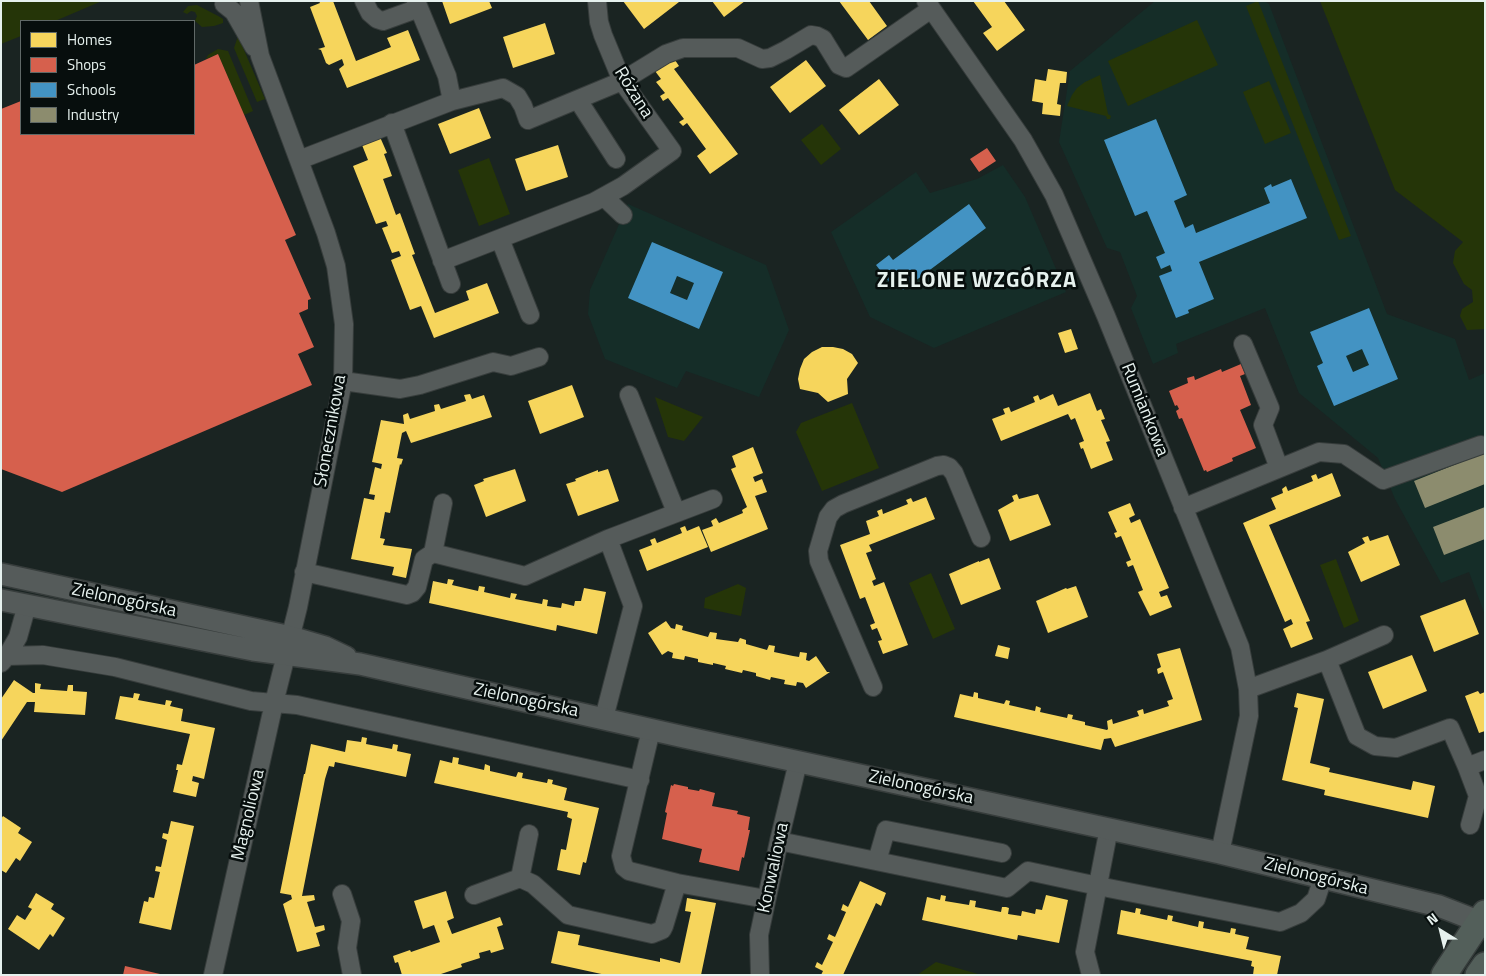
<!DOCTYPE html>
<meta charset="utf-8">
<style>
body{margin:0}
#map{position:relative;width:1486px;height:976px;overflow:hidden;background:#1a2422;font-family:"Titillium Web",sans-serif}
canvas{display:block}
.frame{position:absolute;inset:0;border:2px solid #e6f1ee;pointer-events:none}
.legend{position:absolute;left:20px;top:20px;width:175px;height:115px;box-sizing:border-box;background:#070e0d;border:1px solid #606967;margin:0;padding:6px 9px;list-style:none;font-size:15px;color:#e6f1ee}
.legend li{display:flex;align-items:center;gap:10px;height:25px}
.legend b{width:25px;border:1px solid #606967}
.north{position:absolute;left:1416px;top:906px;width:50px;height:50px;-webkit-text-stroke:4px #070e0d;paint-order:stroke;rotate:324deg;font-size:14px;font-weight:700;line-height:20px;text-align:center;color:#e6f1ee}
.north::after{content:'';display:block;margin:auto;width:18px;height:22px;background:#e6f1ee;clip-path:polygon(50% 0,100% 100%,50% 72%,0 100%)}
</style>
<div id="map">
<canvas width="1486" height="976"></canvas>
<div class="frame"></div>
<ul class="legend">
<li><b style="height:14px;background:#f6d55c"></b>Homes</li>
<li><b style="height:14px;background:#d6604d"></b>Shops</li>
<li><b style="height:14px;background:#4393c3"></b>Schools</li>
<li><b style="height:14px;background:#8c8c6e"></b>Industry</li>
</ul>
<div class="north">N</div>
</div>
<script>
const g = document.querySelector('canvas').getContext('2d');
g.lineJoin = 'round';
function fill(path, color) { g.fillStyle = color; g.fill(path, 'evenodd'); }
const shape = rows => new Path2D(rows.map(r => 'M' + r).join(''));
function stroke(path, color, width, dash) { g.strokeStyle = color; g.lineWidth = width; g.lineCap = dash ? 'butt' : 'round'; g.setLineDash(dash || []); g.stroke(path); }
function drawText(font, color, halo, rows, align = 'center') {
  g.font = font + ' "Titillium Web",sans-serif'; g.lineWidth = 5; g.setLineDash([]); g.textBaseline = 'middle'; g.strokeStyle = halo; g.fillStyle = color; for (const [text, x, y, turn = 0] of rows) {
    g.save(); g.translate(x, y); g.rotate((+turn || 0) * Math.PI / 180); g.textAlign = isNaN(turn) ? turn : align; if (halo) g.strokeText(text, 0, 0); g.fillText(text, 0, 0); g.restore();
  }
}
fill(shape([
 [1155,1,1264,1,1269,4,1387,314,1455,339,1469,380,1485,373,1485,615,1469,572,1441,583,1395,499,1378,458,1299,393,1265,308,1176,344,1178,353,1153,364,1131,308,1137,296,1120,252,1107,248,1059,142,1070,71],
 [1003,165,1025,197,1066,292,934,348,870,317,831,232,916,172,930,193,977,179],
 [628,204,766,265,789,330,759,397,686,371,677,388,605,359,588,314,590,290]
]), '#152d28');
fill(shape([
 [1,1,102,1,55,21,21,21,21,36,1,44],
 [1258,1,1351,236,1339,240,1246,6],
 [1320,1,1485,1,1485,329,1467,330,1460,316,1462,309,1473,302,1472,290,1464,284,1453,263,1455,251,1463,242,1395,190],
 [197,5,220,17,223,19,223,23,214,26,202,27,195,21,197,16,195,12,191,11,187,14,183,12,188,6],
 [1197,20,1218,65,1128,106,1108,61],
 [238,36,265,99,257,102,234,48],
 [218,49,228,51,253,111,244,115,218,54,206,59,208,55],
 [1100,75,1108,114,1111,116,1110,119,1107,119,1106,116,1067,106,1072,95,1077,88,1085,82],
 [1269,81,1291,133,1265,144,1243,92],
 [822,124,841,149,821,165,801,140],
 [489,158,510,214,479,226,458,170],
 [655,397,703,417,684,441,668,437],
 [852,403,879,468,822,491,796,432,801,423],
 [1336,559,1359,621,1344,628,1320,565],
 [931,573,955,629,933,639,909,583],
 [738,584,746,588,741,616,704,608,705,598],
 [936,962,978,974,978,975,917,975]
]), '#253508');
fill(shape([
 [319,1,333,1,356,61,391,47,387,38,408,30,420,60,347,88,339,69,344,65,342,59,329,65,326,63,321,50,318,49,325,47,310,7,320,3],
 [442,1,489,1,492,8,450,24],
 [623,1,678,1,679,2,644,29],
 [712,1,745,1,724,17],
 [839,1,869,1,887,26,868,40],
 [973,1,1004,1,1025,30,997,51,983,33,992,27],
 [545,23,555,54,513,68,503,37],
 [673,57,679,66,674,69,738,154,710,174,697,156,706,149,687,123,683,126,679,122,684,119,668,98,663,101,660,96,665,93,656,82,661,79,655,71],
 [806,60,826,86,790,113,770,87],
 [1048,69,1067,72,1066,83,1060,83,1057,104,1061,105,1060,116,1042,114,1043,103,1032,101,1035,79,1046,81],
 [879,79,899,105,859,135,839,110],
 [479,108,491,138,450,154,438,124],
 [380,137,387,153,384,154,392,176,383,179,396,215,400,213,415,254,412,255,435,313,469,300,466,291,487,283,499,313,434,338,421,306,410,310,391,260,401,256,399,251,392,253,382,228,388,226,386,221,376,224,353,166,368,160,362,145],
 [558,145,568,177,526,191,515,159],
 [1071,329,1078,349,1065,353,1058,333],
 [822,347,833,347,843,349,852,354,858,363,847,379,848,394,828,402,818,393,800,389,798,379,800,369,804,359,812,352],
 [572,385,584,417,540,434,528,401],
 [1090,393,1097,411,1101,409,1105,419,1101,420,1110,441,1106,442,1113,460,1091,469,1083,448,1081,449,1079,443,1084,441,1075,418,1071,420,1068,414,1001,441,992,419,1005,414,1003,409,1009,407,1011,412,1035,402,1033,397,1038,395,1040,400,1053,394,1058,406],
 [470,394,472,399,484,395,492,417,411,443,406,431,402,433,397,458,403,459,401,465,400,464,390,513,385,512,380,538,385,539,383,545,412,549,406,578,392,575,394,567,351,559,364,498,374,500,375,495,369,494,375,467,381,469,382,464,372,462,381,420,404,424,403,415,408,413,410,419,435,411,434,405,439,404,441,409,466,401,464,395],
 [753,447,763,473,753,477,755,482,762,479,767,492,755,496,768,529,711,552,702,530,713,526,711,521,716,518,719,523,743,513,742,510,747,507,731,469,736,467,732,456],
 [515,469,526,501,486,517,474,485,484,481,483,479],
 [608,469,619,501,578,516,566,484,576,481,575,479,598,470,598,472],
 [1332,473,1341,496,1269,525,1310,621,1306,622,1313,639,1291,648,1283,629,1293,624,1291,619,1285,622,1243,523,1276,509,1271,498,1283,493,1282,489,1286,486,1288,491,1313,481,1311,476,1316,474,1318,479],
 [1017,494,1019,499,1038,494,1051,525,1010,541,998,510,1014,501,1012,496],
 [926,497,935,519,869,545,872,551,866,553,876,579,872,581,874,586,884,582,908,645,883,654,878,641,882,640,877,628,872,630,870,625,875,623,865,597,860,599,840,545,870,534,866,521,879,516,877,511,882,509,883,514,908,504,906,500,911,498,913,502],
 [1130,503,1135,515,1129,518,1131,523,1140,519,1169,588,1159,592,1161,597,1167,595,1172,607,1150,616,1138,592,1143,590,1133,565,1128,567,1126,562,1131,560,1121,536,1116,538,1114,533,1117,532,1108,512],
 [685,526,687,531,699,526,708,547,647,571,639,550,652,545,650,540,655,538,657,543,682,533,680,528],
 [1388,535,1400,565,1361,582,1348,552,1365,543,1362,538,1368,536,1370,541],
 [989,558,1001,589,961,605,949,574,979,561,979,562],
 [448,579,454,580,452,585,478,591,479,586,485,587,484,592,510,598,511,593,517,594,515,599,542,604,543,599,548,600,547,606,561,608,562,603,574,606,575,601,581,601,584,588,606,592,597,634,557,625,556,631,429,603,433,581,447,584],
 [1076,586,1088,617,1048,633,1036,601,1066,588,1067,589],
 [1465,599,1479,634,1434,652,1420,616],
 [666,621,671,628,675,629,676,624,683,626,682,630,708,637,710,632,717,633,716,639,738,642,740,638,746,640,746,644,767,650,769,645,775,646,774,652,793,656,799,657,800,652,807,653,806,660,809,661,816,656,827,672,830,672,806,688,803,683,797,682,796,686,784,684,785,680,771,677,770,680,756,676,756,673,743,670,742,673,725,669,726,666,713,663,713,665,698,662,698,659,685,656,684,660,672,658,673,653,668,651,662,655,648,633],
 [998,645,1010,648,1008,659,995,656],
 [1180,648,1202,720,1115,747,1111,738,1104,739,1101,750,954,717,960,694,973,697,974,692,978,693,978,698,1004,704,1006,700,1010,701,1009,705,1035,711,1036,706,1041,708,1040,712,1067,718,1068,714,1073,715,1072,719,1085,722,1085,725,1107,730,1108,729,1107,721,1112,719,1113,724,1139,716,1137,711,1143,709,1144,714,1169,706,1167,701,1173,699,1163,672,1158,674,1157,669,1161,667,1157,654],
 [1412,655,1427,691,1383,709,1368,672],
 [14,680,33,693,35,693,35,683,41,684,40,689,67,691,68,685,73,685,73,691,87,692,85,715,34,712,35,702,27,702,1,741,1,699],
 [1478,691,1480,694,1485,692,1485,731,1479,733,1465,696],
 [134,693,140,694,138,700,165,705,166,700,172,701,170,706,183,709,181,721,215,728,204,779,193,776,192,781,199,783,196,797,173,792,178,770,176,770,177,764,182,765,190,734,115,719,120,696,133,698],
 [1297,693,1324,699,1310,763,1330,768,1329,772,1411,790,1413,781,1435,786,1428,818,1324,795,1325,790,1282,780,1298,708,1294,707],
 [362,737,367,738,366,744,392,749,393,744,398,745,397,751,411,754,406,777,335,762,334,767,329,766,325,779,302,896,314,895,315,900,307,902,315,927,324,925,325,930,316,933,320,946,297,952,283,904,292,899,291,895,280,893,304,774,305,774,311,744,345,752,347,740,361,742],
 [453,757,459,758,458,764,484,770,485,764,490,766,490,771,516,777,518,772,523,773,522,778,547,783,548,779,553,780,552,784,567,788,564,800,599,808,586,863,583,862,580,875,557,870,561,849,566,850,572,819,567,817,568,812,434,783,440,760,452,763],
 [3,816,21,828,18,833,32,842,20,861,16,858,6,873,1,870,1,819],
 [171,821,194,826,171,930,139,923,144,901,148,902,149,897,154,898,160,872,155,871,156,866,161,867,167,840,162,838,163,833,168,834],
 [860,881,886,893,881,906,876,903,843,975,821,975,823,971,815,967,817,962,822,965,833,942,827,939,829,934,835,937,846,912,841,910,843,904,848,907],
 [446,891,454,918,447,921,452,934,500,917,503,925,497,927,504,949,491,953,490,950,479,953,480,958,461,964,462,967,438,975,402,975,398,962,395,963,393,956,410,950,411,952,440,942,434,925,423,929,414,901],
 [36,893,54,904,51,909,65,918,53,937,50,934,39,950,8,929,17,915,25,920,32,909,28,907],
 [941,895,946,896,945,901,969,905,970,900,976,901,975,907,1001,912,1002,907,1006,907,1009,908,1008,914,1021,916,1022,911,1035,914,1036,909,1042,910,1046,895,1068,900,1059,943,1018,935,1017,940,922,920,927,897,940,900],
 [687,898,716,903,701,975,606,975,551,963,558,931,580,935,578,945,660,962,660,958,680,963,691,912,685,911],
 [1136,908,1141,909,1140,914,1167,920,1168,915,1173,916,1172,921,1198,927,1199,921,1204,922,1203,928,1230,933,1231,928,1236,929,1235,934,1249,937,1246,949,1281,956,1277,975,1253,975,1254,967,1251,966,1252,961,1117,934,1121,910,1135,913]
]), '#f6d55c');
fill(shape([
 [218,54,296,235,285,240,311,299,308,300,308,309,299,313,314,347,298,354,312,385,62,492,1,469,1,109,21,101,21,134,194,134,194,65],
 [987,148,996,161,979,172,970,159],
 [1241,364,1245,374,1240,376,1251,405,1240,410,1256,448,1232,458,1233,461,1207,472,1206,470,1204,471,1182,418,1179,419,1176,411,1179,409,1177,405,1175,406,1169,391,1188,383,1187,378,1194,376,1195,380,1221,369,1222,372],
 [674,784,688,787,688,789,699,791,700,789,715,793,712,806,738,811,737,814,750,817,748,830,750,830,744,858,742,857,739,871,699,862,702,849,662,839,667,813,665,812,671,785,673,786],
 [125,966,160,974,160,975,123,975]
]), '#d6604d');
fill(shape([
 [1156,119,1187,195,1174,201,1185,228,1193,224,1196,233,1270,203,1264,188,1271,184,1272,187,1291,179,1307,218,1199,262,1214,299,1188,310,1189,313,1176,318,1159,276,1172,271,1170,265,1161,269,1156,257,1165,253,1147,211,1135,216,1104,140],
 [969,204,986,228,903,290,895,279,890,283,876,265,889,255,893,260],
 [652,242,723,272,699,329,628,298],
 [677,276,694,283,687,300,670,293],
 [1369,308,1398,379,1334,406,1317,366,1323,363,1310,332],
 [1362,349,1369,365,1353,372,1346,356]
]), '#4393c3');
fill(shape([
 [1484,453,1485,484,1425,508,1414,481],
 [1485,507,1485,539,1444,555,1433,527]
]), '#8c8c6e');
const minor = shape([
 [364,1,370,13,377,19,383,21,419,8],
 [416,1,447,76,452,101],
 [926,1,1023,140,1054,195,1106,316,1240,647,1248,689,1249,716,1220,853],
 [224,4,234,12,254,47],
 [578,100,616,159],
 [392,123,451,284],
 [299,160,452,101,503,88,517,96,523,106,528,120,622,81,666,54,683,48,738,48,762,59,770,58,786,50,811,35,817,36,823,39,839,65,846,68,931,9],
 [604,197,623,215],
 [500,239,530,315],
 [442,261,594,202,623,186,672,151,622,81,603,35,599,22,597,1],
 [1243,344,1270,408,1263,425,1279,468],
 [343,381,400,389,420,385,493,362,511,366,539,357],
 [629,395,676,512],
 [1183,508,1319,452,1344,454,1383,480,1481,445],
 [433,553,443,503],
 [304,572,407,595,412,593,417,587,424,559,433,553,525,576,608,539],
 [7,656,18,637,27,605],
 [1327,660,1384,635],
 [1,663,7,656,43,655,115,667,251,701,297,705,640,780],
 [873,687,819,561,818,551,828,517,834,509,843,504,937,466,944,465,949,467,954,473,981,538],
 [1248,689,1327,660,1357,736,1375,746,1396,748,1450,728,1467,767,1485,760],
 [604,718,633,606,608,539,713,499],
 [1467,767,1478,796,1470,825],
 [779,841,1007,888,1028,871,1098,886,1280,922,1301,913,1316,899,1323,878],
 [877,861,886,830,1002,853],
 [520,878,533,884,568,915,652,934,662,930,664,926,677,883,629,871,624,867,621,856,651,730],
 [677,883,766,899],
 [342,894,351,921,347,948,352,975],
 [474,895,520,878,529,834],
 [213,975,274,703,298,607,343,381,344,324,336,266,326,233,260,56,249,1],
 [760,975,759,935,779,841,798,762],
 [1091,975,1085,952,1109,828]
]);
const tertiary = shape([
 [1,574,291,637,325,647,346,657],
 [1,600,253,650,360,664,684,737,1220,853,1439,906,1485,924]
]);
const secondary = shape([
 [1444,975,1485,913],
 [1478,975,1485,965]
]);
stroke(minor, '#373d3c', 20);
stroke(tertiary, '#373d3c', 24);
stroke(secondary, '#373d3c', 28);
stroke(minor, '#555b5a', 18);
stroke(tertiary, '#555b5a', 21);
stroke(secondary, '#535f5a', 25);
drawText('18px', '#e6f1ee', '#070e0d', [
 ["Różana",633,93,58],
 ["Rumiankowa",1144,410,68],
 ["Słonecznikowa",331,431,-80],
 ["Zielonogórska",124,601,12],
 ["Zielonogórska",526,701,12],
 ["Zielonogórska",921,788,12],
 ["Magnoliowa",249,815,-77],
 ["Konwaliowa",774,868,-78],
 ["Zielonogórska",1316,877,14]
]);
g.letterSpacing = '1px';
drawText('bold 22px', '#e6f1ee', '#070e0d', [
 ["ZIELONE WZGÓRZA",977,282]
]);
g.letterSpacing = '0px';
</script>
